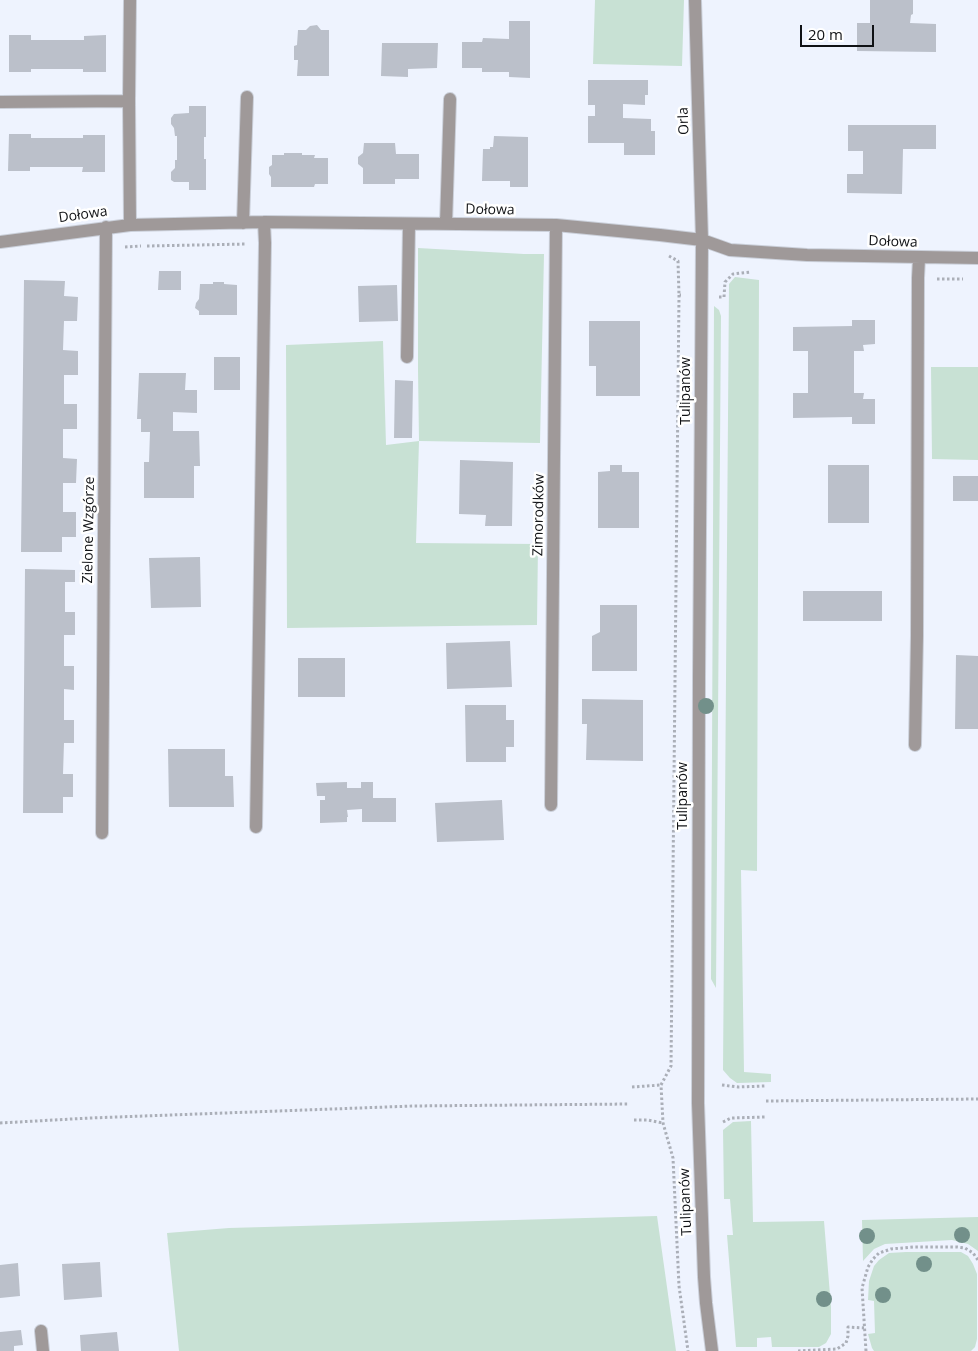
<!DOCTYPE html>
<meta charset="utf-8">
<style>
body{margin:0}
#map{position:relative;width:978px;height:1351px;overflow:hidden;background:#eef3fe;font-family:"Open Sans",sans-serif}
canvas{display:block}
.scale{position:absolute;left:800px;top:25px;width:74px;height:22px;box-sizing:border-box;border:2px solid #101215;border-top:0;padding-left:6px;font-size:15px;line-height:18px;white-space:nowrap;color:#101215;-webkit-text-stroke:4px #fff;paint-order:stroke}
</style>
<div id="map">
<canvas width="978" height="1351"></canvas>
<div class="scale">20 m</div>
</div>
<script>
const g = document.querySelector('canvas').getContext('2d');
g.lineJoin = 'round';
function fill(path, color) { g.fillStyle = color; g.fill(path, 'evenodd'); }
const shape = rows => new Path2D(rows.map(r => 'M' + r).join(''));
function stroke(path, color, width, dash) { g.strokeStyle = color; g.lineWidth = width; g.lineCap = dash ? 'butt' : 'round'; g.setLineDash(dash || []); g.stroke(path); }
function drawText(font, color, halo, rows, align = 'center') {
  g.font = font + ' "Open Sans",sans-serif'; g.lineWidth = 5; g.setLineDash([]); g.textBaseline = 'middle'; g.strokeStyle = halo; g.fillStyle = color; for (const [text, x, y, turn = 0] of rows) {
    g.save(); g.translate(x, y); g.rotate((+turn || 0) * Math.PI / 180); g.textAlign = isNaN(turn) ? turn : align; if (halo) g.strokeText(text, 0, 0); g.fillText(text, 0, 0); g.restore();
  }
}
fill(shape([
 [595,0,684,0,682,66,593,64],
 [418,248,524,254,544,254,540,443,419,441,416,543,538,544,537,625,287,628,286,345,383,341,386,445,419,441,418,370],
 [735,277,759,280,757,871,741,870,744,1072,771,1074,771,1082,737,1083,730,1078,723,1070,729,284],
 [714,306,719,310,721,316,716,988,711,979],
 [931,367,978,367,978,460,932,459],
 [751,1121,753,1222,824,1221,831,1307,831,1334,826,1343,819,1347,772,1347,771,1337,757,1338,757,1347,736,1347,727,1235,733,1235,730,1199,724,1199,723,1130,733,1122],
 [657,1216,676,1351,179,1351,167,1233,229,1228],
 [978,1217,978,1251,968,1244,952,1240,885,1244,874,1249,863,1261,862,1220],
 [906,1252,961,1252,968,1256,973,1264,977,1274,977,1339,975,1347,971,1351,874,1351,872,1348,868,1334,875,1333,874,1301,868,1300,869,1281,874,1266,879,1260,889,1253]
]), '#c8e1d4');
fill(shape([
 [870,0,913,0,913,14,911,15,910,23,936,24,936,52,857,51,857,23,870,23],
 [509,21,530,21,530,78,509,77,509,72,482,72,482,68,462,68,462,42,482,42,483,38,509,39],
 [317,25,321,30,329,30,329,76,297,76,298,60,294,60,294,46,297,45,298,30,306,30,310,26],
 [9,35,31,35,31,40,84,40,84,36,106,35,106,72,83,72,83,69,31,69,31,72,9,72],
 [382,43,438,43,437,68,408,69,408,77,381,76],
 [588,80,648,80,648,95,645,95,645,105,623,104,623,118,651,119,651,131,655,131,655,155,624,155,624,143,588,143,588,116,595,116,595,105,588,105],
 [189,106,206,106,206,137,204,137,204,159,206,159,206,190,189,190,189,182,174,182,171,180,171,172,175,168,175,160,177,160,177,136,175,136,174,128,171,124,171,118,174,114,189,113],
 [848,125,936,125,936,149,903,149,902,194,847,193,847,174,863,174,863,151,848,151],
 [9,134,31,134,31,138,83,138,83,135,105,135,105,172,82,172,83,167,30,167,30,171,8,171],
 [494,136,528,137,528,187,510,187,510,181,482,181,483,149,490,149,490,147,493,147],
 [364,143,395,143,396,154,419,154,419,179,395,179,395,184,363,184,363,168,358,164,358,157,363,153],
 [284,153,302,153,302,155,315,155,314,158,328,158,328,184,315,184,314,187,271,187,271,177,269,174,269,167,272,165,272,155,284,155],
 [159,271,181,271,181,290,158,290],
 [24,280,65,281,64,296,78,297,77,321,64,321,63,350,78,351,78,375,64,375,64,404,77,404,77,429,63,429,63,458,77,459,76,483,63,483,63,512,76,512,76,537,62,537,62,552,21,552],
 [213,282,224,282,224,284,237,285,237,315,199,315,199,311,195,308,196,303,199,299,200,284,213,284],
 [397,285,398,321,359,322,358,286],
 [852,320,875,320,875,344,863,345,864,351,854,351,854,393,864,393,863,399,875,399,875,424,852,424,852,417,793,418,793,393,808,393,808,351,793,351,793,327,852,326],
 [589,321,640,321,640,396,596,396,596,366,589,366],
 [214,357,240,357,240,390,214,390],
 [139,373,186,373,185,390,197,390,197,413,173,412,173,431,199,431,200,466,194,466,194,498,144,498,144,462,149,462,150,432,141,432,141,419,137,419],
 [395,380,413,381,412,438,394,438],
 [460,460,513,462,512,526,485,526,486,515,459,514],
 [610,465,622,465,622,472,639,472,639,528,598,528,598,472,610,471],
 [828,465,869,465,869,523,828,523],
 [953,476,978,476,978,501,953,501],
 [200,557,201,607,151,608,149,558],
 [25,569,75,570,75,582,65,582,65,612,75,612,75,635,64,635,64,666,74,666,74,690,64,689,64,720,74,720,74,743,64,743,63,774,73,774,73,797,63,797,63,813,23,813],
 [803,591,882,591,882,621,803,621],
 [600,605,637,605,637,671,592,671,592,636,600,632],
 [510,641,512,687,447,689,446,643],
 [956,655,978,656,978,729,955,729],
 [298,658,345,658,345,697,298,697],
 [582,699,643,700,643,761,586,760,587,724,582,724],
 [465,705,506,705,506,720,514,720,514,747,506,747,506,762,466,762],
 [168,749,225,749,225,776,233,776,234,807,169,807],
 [347,782,347,788,361,788,361,782,373,782,373,798,396,798,396,822,362,822,362,809,347,810,348,817,347,817,347,822,320,823,320,800,325,800,325,796,317,796,316,783],
 [502,800,504,840,437,842,435,803],
 [100,1262,102,1297,64,1300,62,1264],
 [18,1263,20,1296,0,1298,0,1265],
 [21,1330,23,1345,14,1346,14,1351,0,1351,0,1332],
 [117,1332,119,1351,81,1351,80,1335]
]), '#bbc0ca');
const minor = shape([
 [695,0,702,240,699,677,698,1103,704,1277,706,1303,712,1351],
 [0,102,129,101],
 [243,223,247,97],
 [446,224,450,99],
 [130,225,129,101,130,0],
 [0,242,130,225,264,222,556,225,660,235,702,240,730,250,807,255,978,258],
 [407,357,409,224],
 [915,745,917,636,918,278,919,258],
 [551,805,556,225],
 [256,827,265,243,264,222],
 [102,833,106,227],
 [41,1331,43,1351]
]);
stroke(minor, '#cacfd9', 14);
stroke(shape([
 [147,246,246,244],
 [125,247,141,246],
 [669,256,678,261,679,295,681,295],
 [937,279,963,279],
 [679,295,671,1066,661,1085,663,1123,673,1158,679,1286,688,1351],
 [719,297,724,297,725,282,733,274,751,272],
 [722,1085,738,1087,765,1086],
 [632,1087,661,1085],
 [766,1101,978,1099],
 [634,1120,648,1120,663,1123],
 [723,1122,731,1118,765,1117],
 [0,1123,90,1118,413,1106,629,1104],
 [798,1351,837,1349,846,1343,848,1336,848,1327,864,1328],
 [866,1351,862,1288,868,1267,873,1259,879,1253,891,1249,913,1247,957,1247,965,1248,973,1253,978,1260]
]), '#abafb8', 3, [2.5, 2.5]);
stroke(minor, '#9f9999', 12);
g.fillStyle = '#72908a';
for (const [x, y] of [
 [706,706],
 [962,1235],
 [867,1236],
 [924,1264],
 [883,1295],
 [824,1299]
]) { g.beginPath(); g.arc(x, y, 8, 0, 2 * Math.PI); g.fill(); }
drawText('14px', '#101215', '#fff', [
 ["Orla",684,121,-92],
 ["Dołowa",490,210,1],
 ["Dołowa",83,215,-8],
 ["Dołowa",893,242,2],
 ["Tulipanów",686,391,-90],
 ["Zimorodków",539,515,-89],
 ["Zielone Wzgórze",89,530,-89],
 ["Tulipanów",683,796,-90],
 ["Tulipanów",686,1202,-92]
]);
</script>
